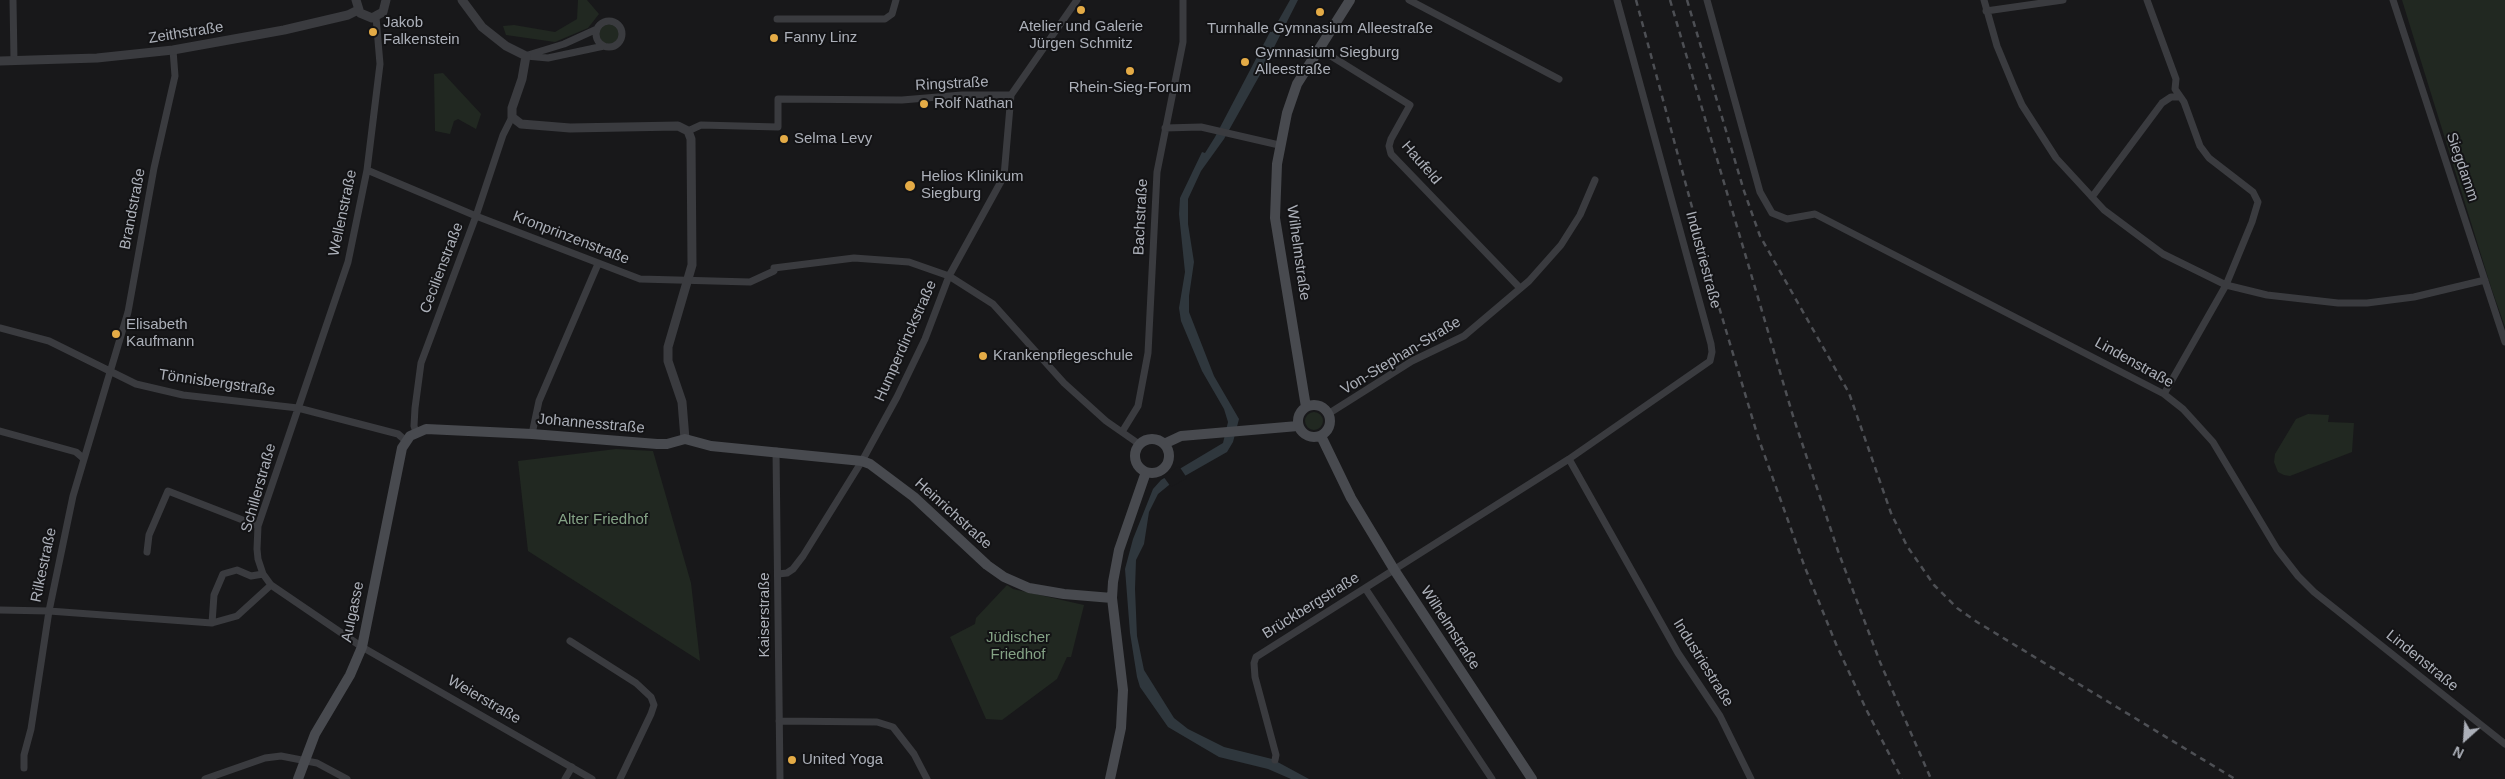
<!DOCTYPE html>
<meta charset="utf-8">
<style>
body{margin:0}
#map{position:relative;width:2505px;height:779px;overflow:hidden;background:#18181a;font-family:Arial,sans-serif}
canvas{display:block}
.north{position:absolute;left:2440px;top:714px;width:50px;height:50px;-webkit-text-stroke:4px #131315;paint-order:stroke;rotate:206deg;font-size:14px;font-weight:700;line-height:20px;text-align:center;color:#acb0b9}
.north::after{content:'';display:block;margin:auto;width:18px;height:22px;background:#acb0b9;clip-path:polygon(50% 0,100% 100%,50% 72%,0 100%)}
</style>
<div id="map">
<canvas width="2505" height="779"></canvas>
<div class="north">N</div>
</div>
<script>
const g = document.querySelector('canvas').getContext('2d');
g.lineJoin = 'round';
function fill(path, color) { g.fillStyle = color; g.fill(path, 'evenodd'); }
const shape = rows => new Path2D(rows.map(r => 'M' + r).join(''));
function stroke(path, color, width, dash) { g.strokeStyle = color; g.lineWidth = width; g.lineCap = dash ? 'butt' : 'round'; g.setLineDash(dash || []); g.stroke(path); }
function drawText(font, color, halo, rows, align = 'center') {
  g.font = font + ' Arial,sans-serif'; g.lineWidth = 4; g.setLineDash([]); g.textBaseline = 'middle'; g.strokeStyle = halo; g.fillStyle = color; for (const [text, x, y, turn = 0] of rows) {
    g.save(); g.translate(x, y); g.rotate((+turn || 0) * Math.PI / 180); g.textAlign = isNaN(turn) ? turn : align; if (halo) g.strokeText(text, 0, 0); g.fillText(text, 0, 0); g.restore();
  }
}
fill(shape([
 [578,0,587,0,599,14,588,28,555,42,506,35,503,26,514,25,555,32,577,19],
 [2402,0,2505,0,2505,327,2491,287],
 '599 34a10 10 0 1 1 20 0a10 10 0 1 1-20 0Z',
 [443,73,481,114,476,129,458,119,454,121,450,134,435,131,434,74],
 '1305 421a9 9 0 1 1 18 0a9 9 0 1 1-18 0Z',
 [2308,414,2329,415,2328,422,2354,423,2352,452,2290,476,2284,475,2278,472,2274,462,2275,454,2296,419],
 [616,449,653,451,691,583,700,661,528,551,518,461],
 [1007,585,1013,589,1084,605,1071,657,1067,657,1057,679,1002,720,986,719,950,637,975,624,976,618]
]), '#212821');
fill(shape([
 [1290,0,1298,0,1261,73,1224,139,1201,171,1188,199,1188,224,1194,262,1189,296,1189,312,1214,376,1239,419,1233,442,1227,452,1169,485,1158,494,1149,512,1144,544,1136,560,1135,589,1137,636,1144,670,1174,718,1188,729,1224,747,1272,759,1309,779,1291,779,1268,769,1219,757,1168,727,1140,687,1137,677,1130,633,1125,569,1133,539,1153,489,1161,480,1223,443,1228,422,1224,409,1202,371,1181,321,1179,308,1185,272,1179,214,1180,198,1202,152,1205,153,1215,137,1270,32,1272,32]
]), '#2f373d');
fill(shape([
 [1179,466,1187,478,1171,487,1163,476]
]), '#18181a');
stroke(shape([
 [13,0,14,60],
 [1409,0,1559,79],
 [1707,0,1760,192,1772,213,1787,219,1815,214,2164,394,2183,409,2213,442,2277,549,2298,576,2314,592,2505,744],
 [1984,0,1997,46,2014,87,2022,105,2056,158,2104,210,2163,254,2226,285,2267,295,2338,303,2367,303,2414,297,2485,280],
 [2147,0,2176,79,2175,89,2184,102,2200,146,2209,158,2253,192,2258,202,2252,222,2226,285,2164,394],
 [2393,0,2505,342],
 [1986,11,2063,0],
 [376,17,380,64,367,170,348,262,258,526,257,549,258,559,263,574,271,585,362,647,592,779],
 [777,19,885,19,892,14,896,0],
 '596 34a13 13 0 1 1 26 0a13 13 0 1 1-26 0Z',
 [1318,48,1410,105,1391,139,1389,146,1391,154,1520,288],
 [528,55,564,44,597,29],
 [526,56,548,58,604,46],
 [1011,95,1077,0],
 [1165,128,1201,127,1279,145],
 [688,131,701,125,778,127,778,99,902,100,962,95,1011,95],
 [367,170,476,216,640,279,750,282,774,271],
 [2092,197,2162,103,2171,97,2179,97],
 [774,268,854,258,909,262,949,276,993,304,1064,383,1106,421,1139,444],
 [0,328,49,341,136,384,183,395,298,408,398,434,406,441],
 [1328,414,1412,361,1464,336,1529,281,1561,245,1580,215,1595,180],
 [0,431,76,452,83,458],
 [416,432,414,426,415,408,421,363,476,216,503,135,512,117],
 [1122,432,1138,406,1148,353,1157,172,1183,42,1183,0],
 [532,434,539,401,598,264],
 [776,451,780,779],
 [1569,459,1678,653,1720,716,1751,779],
 [147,552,149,535,168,491,258,526],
 [778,574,787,573,793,569,803,556,862,461,897,397,925,339,949,276,1004,176,1011,95],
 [1365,588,1492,779],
 [0,610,49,611,212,623,237,616,271,585],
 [212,623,214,595,223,574,237,570,251,576,263,574],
 [570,641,636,683,651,697,654,705,651,714,620,779],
 [779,721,877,722,893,727,914,754,927,779],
 [1275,760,1276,755,1255,677,1254,663,1256,657,1569,459,1710,361,1712,352,1711,344,1617,0],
 [24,768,24,755,31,729,49,611,73,496,128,312,154,168,175,76,173,50],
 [205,779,265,758,281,756,317,763,347,779],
 [565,779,572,767]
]), '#3a3b3f', 7);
stroke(shape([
 [356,0,360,13,372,18,383,12,386,0],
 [462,0,482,27,506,46,526,56,522,79,512,108,512,117,521,124,570,128,678,126,688,131,691,139,692,265,668,347,668,361,682,402,685,439],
 [0,61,97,58,173,50,284,30,348,15,358,10]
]), '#3a3b3f', 9);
stroke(shape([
 '1298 421a16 16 0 1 1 32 0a16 16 0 1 1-32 0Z',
 [1306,407,1275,218,1277,164,1287,113,1297,84,1350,0],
 [1321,436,1351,498,1395,571,1532,779],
 '1135 456a17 17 0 1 1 34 0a17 17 0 1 1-34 0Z',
 [1164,444,1181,436,1298,426],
 [298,779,315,734,350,675,362,647,402,448,410,436,426,429,532,434,657,444,667,444,685,439,711,446,862,461,870,464,914,497,987,565,1004,577,1029,588,1064,594,1112,598],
 [1110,779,1121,728,1123,690,1112,598,1113,582,1119,550,1146,472]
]), '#484a4f', 10);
stroke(shape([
 [1636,0,1719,307,1758,437,1804,565,1836,644,1866,709,1902,779],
 [1670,0,1793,416,1838,551,1880,662,1931,779],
 [1687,0,1744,191,1760,236,1849,393,1891,513,1907,546,1934,585,1957,608,1977,622,2235,779]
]), '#4d4f54', 2.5, [6, 5]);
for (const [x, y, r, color] of [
 [1081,10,5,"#e4ab46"],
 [1320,12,5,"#e4ab46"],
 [373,32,5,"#e4ab46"],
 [774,38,5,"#e4ab46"],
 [1245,62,5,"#e4ab46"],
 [1130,71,5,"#e4ab46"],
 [924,104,5,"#e4ab46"],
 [784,139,5,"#e4ab46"],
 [910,186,6,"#e4ab46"],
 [116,334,5,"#e4ab46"],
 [983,356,5,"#e4ab46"],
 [792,760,5,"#e4ab46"]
]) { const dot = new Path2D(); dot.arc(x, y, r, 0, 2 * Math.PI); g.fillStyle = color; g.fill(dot); stroke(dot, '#131315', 2); }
drawText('15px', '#acb0b9', '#131315', [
 ["Jakob",383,23],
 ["Falkenstein",383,40],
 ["Atelier und Galerie",1081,27,"center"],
 ["Jürgen Schmitz",1081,44,"center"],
 ["Turnhalle Gymnasium Alleestraße",1320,29,"center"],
 ["Fanny Linz",784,38],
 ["Gymnasium Siegburg",1255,53],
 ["Alleestraße",1255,70],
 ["Rhein-Sieg-Forum",1130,88,"center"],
 ["Rolf Nathan",934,104],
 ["Selma Levy",794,139],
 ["Helios Klinikum",921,177],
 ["Siegburg",921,194],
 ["Elisabeth",126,325],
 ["Kaufmann",126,342],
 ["Krankenpflegeschule",993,356],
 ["United Yoga",802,760]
], 'left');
drawText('15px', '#acb0b9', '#131315', [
 ["Zeithstraße",186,33,-9],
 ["Ringstraße",952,84,-3],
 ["Haufeld",1421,163,49],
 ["Siegdamm",2462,167,71],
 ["Brandstraße",133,209,-79],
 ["Wellenstraße",343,213,-78],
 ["Bachstraße",1141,217,-87],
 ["Kronprinzenstraße",571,238,21],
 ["Wilhelmstraße",1298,253,82],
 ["Industriestraße",1703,260,75],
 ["Cecilienstraße",442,268,-69],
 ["Humperdinckstraße",906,341,-66],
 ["Von-Stephan-Straße",1401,356,-31],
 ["Lindenstraße",2134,363,29],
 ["Tönnisbergstraße",217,383,8],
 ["Johannesstraße",591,424,5],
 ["Schillerstraße",259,488,-74],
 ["Heinrichstraße",953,514,42],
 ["Rilkestraße",44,565,-78],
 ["Brückbergstraße",1311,606,-32],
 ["Aulgasse",353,612,-78],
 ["Kaiserstraße",765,615,-90],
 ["Wilhelmstraße",1450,628,57],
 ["Lindenstraße",2422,661,39],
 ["Industriestraße",1703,663,58],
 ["Weierstraße",484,700,30]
]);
drawText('15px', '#84a285', '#131315', [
 ["Alter Friedhof",603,520],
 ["Jüdischer",1018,638],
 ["Friedhof",1018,655]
]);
</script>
